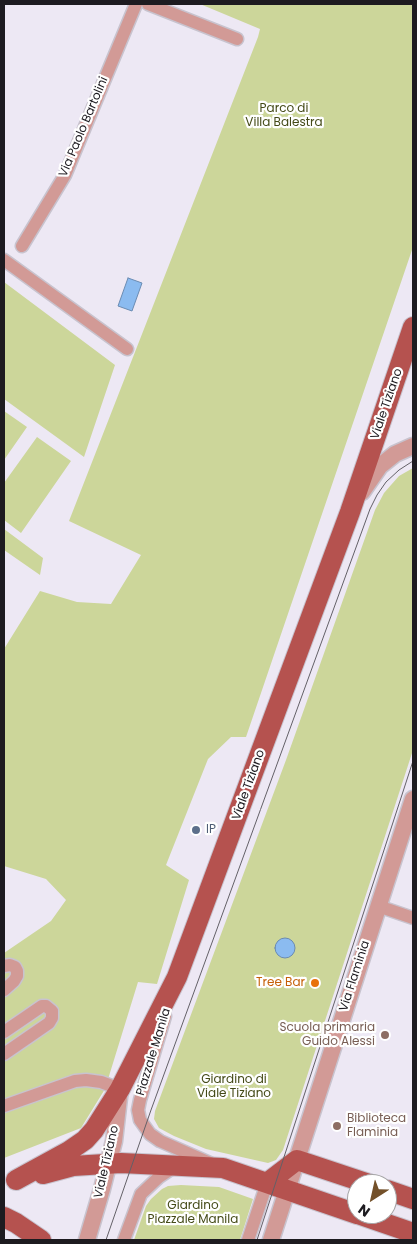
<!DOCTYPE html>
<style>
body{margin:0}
#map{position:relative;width:417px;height:1244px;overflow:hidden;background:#ede8f4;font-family:Poppins,sans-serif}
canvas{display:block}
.frame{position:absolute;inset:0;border:5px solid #1d1b20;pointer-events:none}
.north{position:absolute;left:347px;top:1174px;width:50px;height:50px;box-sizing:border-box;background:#fff;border:1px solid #a5a4a6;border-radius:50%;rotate:215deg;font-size:14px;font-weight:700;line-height:20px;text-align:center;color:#1d1b20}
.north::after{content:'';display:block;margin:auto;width:18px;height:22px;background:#735029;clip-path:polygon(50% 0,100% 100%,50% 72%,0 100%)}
</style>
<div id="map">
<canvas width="417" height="1244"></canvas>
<div class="frame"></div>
<div class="north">N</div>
</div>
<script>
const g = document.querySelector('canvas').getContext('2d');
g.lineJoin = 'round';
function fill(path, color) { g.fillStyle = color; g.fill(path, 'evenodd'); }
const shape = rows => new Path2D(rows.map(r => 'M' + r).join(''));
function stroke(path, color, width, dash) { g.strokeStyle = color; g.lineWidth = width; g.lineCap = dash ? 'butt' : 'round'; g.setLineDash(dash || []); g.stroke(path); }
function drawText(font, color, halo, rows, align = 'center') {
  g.font = font + ' Poppins,sans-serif'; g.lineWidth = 4.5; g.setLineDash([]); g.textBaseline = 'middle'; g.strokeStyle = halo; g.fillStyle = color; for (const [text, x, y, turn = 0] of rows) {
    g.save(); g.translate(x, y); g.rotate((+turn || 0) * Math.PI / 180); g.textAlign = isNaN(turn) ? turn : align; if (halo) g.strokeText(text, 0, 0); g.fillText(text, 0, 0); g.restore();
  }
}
fill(shape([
 [200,4,413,4,413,247,246,737,231,737,208,759,166,865,189,880,157,984,138,982,105,1089,81,1128,4,1158,4,953,51,921,66,900,46,879,4,866,4,649,40,591,77,602,111,604,141,555,69,521,258,37,260,29],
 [4,282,115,365,84,457,4,399],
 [4,411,27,427,4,460],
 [37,437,71,461,21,533,4,520,4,483],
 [413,468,413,750,283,1150,276,1160,268,1163,206,1149,174,1136,159,1128,154,1119,155,1111,286,760,375,510,384,493,391,485,399,476],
 [4,529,43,558,40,575,4,550],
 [181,1185,219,1187,253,1199,240,1240,134,1240,146,1206,151,1199,162,1189,168,1186]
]), '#ccd69a');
const water = shape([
 [128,278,142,283,132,311,118,306,128,278],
 '275 948a10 10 0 1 1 20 0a10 10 0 1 1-20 0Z'
]);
fill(water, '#8bbbf0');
stroke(water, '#6a8bb2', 1);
const minor = shape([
 [148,4,237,39],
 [22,246,65,175,136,4],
 [4,260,127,349],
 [378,906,413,918],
 [4,966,10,965,15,967,17,971,17,976,14,981,4,990],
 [165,1016,140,1100,138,1110,140,1120,150,1134,160,1141,210,1163],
 [4,1032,42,1006,46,1006,52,1011,52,1018,49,1023,4,1054],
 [4,1106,75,1081,86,1080,101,1082,120,1089],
 [124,1240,141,1194,159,1177,174,1167],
 [248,1240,267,1183]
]);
const tertiary = shape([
 [362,492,380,466,395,454,413,446],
 [87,1240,102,1189,114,1141,120,1089],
 [271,1240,413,799]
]);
const primary = shape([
 [43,1174,73,1166,121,1163,223,1168,357,1214],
 [16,1180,69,1151,85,1140,94,1130,120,1089,177,977,350,512,413,327],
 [267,1183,297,1160,369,1184],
 [387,1190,413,1199],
 [358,1214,413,1233],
 [4,1217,16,1223,41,1240]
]);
stroke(minor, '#c8c3ce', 15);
stroke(tertiary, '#c8c3ce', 19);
stroke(primary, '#c8c3ce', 22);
stroke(minor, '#d29a96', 12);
stroke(tertiary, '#d29a96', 16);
stroke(primary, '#b5524f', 20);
stroke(shape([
 [106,1240,151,1110,370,509,377,495,386,482,399,470,413,461],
 [257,1240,413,761]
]), '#636067', 1);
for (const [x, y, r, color] of [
 [196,830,5,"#5c6f8a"],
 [315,983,5,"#e8710a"],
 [385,1035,5,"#8d6e63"],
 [337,1126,5,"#8d6e63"]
]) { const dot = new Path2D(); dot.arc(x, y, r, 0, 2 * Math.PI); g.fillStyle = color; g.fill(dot); stroke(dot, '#fff', 2); }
drawText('12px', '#444a17', '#fff', [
 ["Parco di",284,109],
 ["Villa Balestra",284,123],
 ["Giardino di",234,1080],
 ["Viale Tiziano",234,1094],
 ["Giardino",193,1206],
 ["Piazzale Manila",193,1220]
]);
drawText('12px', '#1d1b20', '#fff', [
 ["Via Paolo Bartolini",84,127,-67],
 ["Viale Tiziano",387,404,-71],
 ["Viale Tiziano",249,785,-70],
 ["Via Flaminia",355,976,-72],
 ["Piazzale Manila",154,1052,-73],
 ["Viale Tiziano",107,1162,-77]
]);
drawText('12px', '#4e5e75', '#fff', [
 ["IP",206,830]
], 'left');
drawText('12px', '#c56008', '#fff', [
 ["Tree Bar",305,983]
], 'right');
drawText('12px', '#785e54', '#fff', [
 ["Scuola primaria",375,1028],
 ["Guido Alessi",375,1042],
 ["Biblioteca",347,1119,"left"],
 ["Flaminia",347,1133,"left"]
], 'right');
</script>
